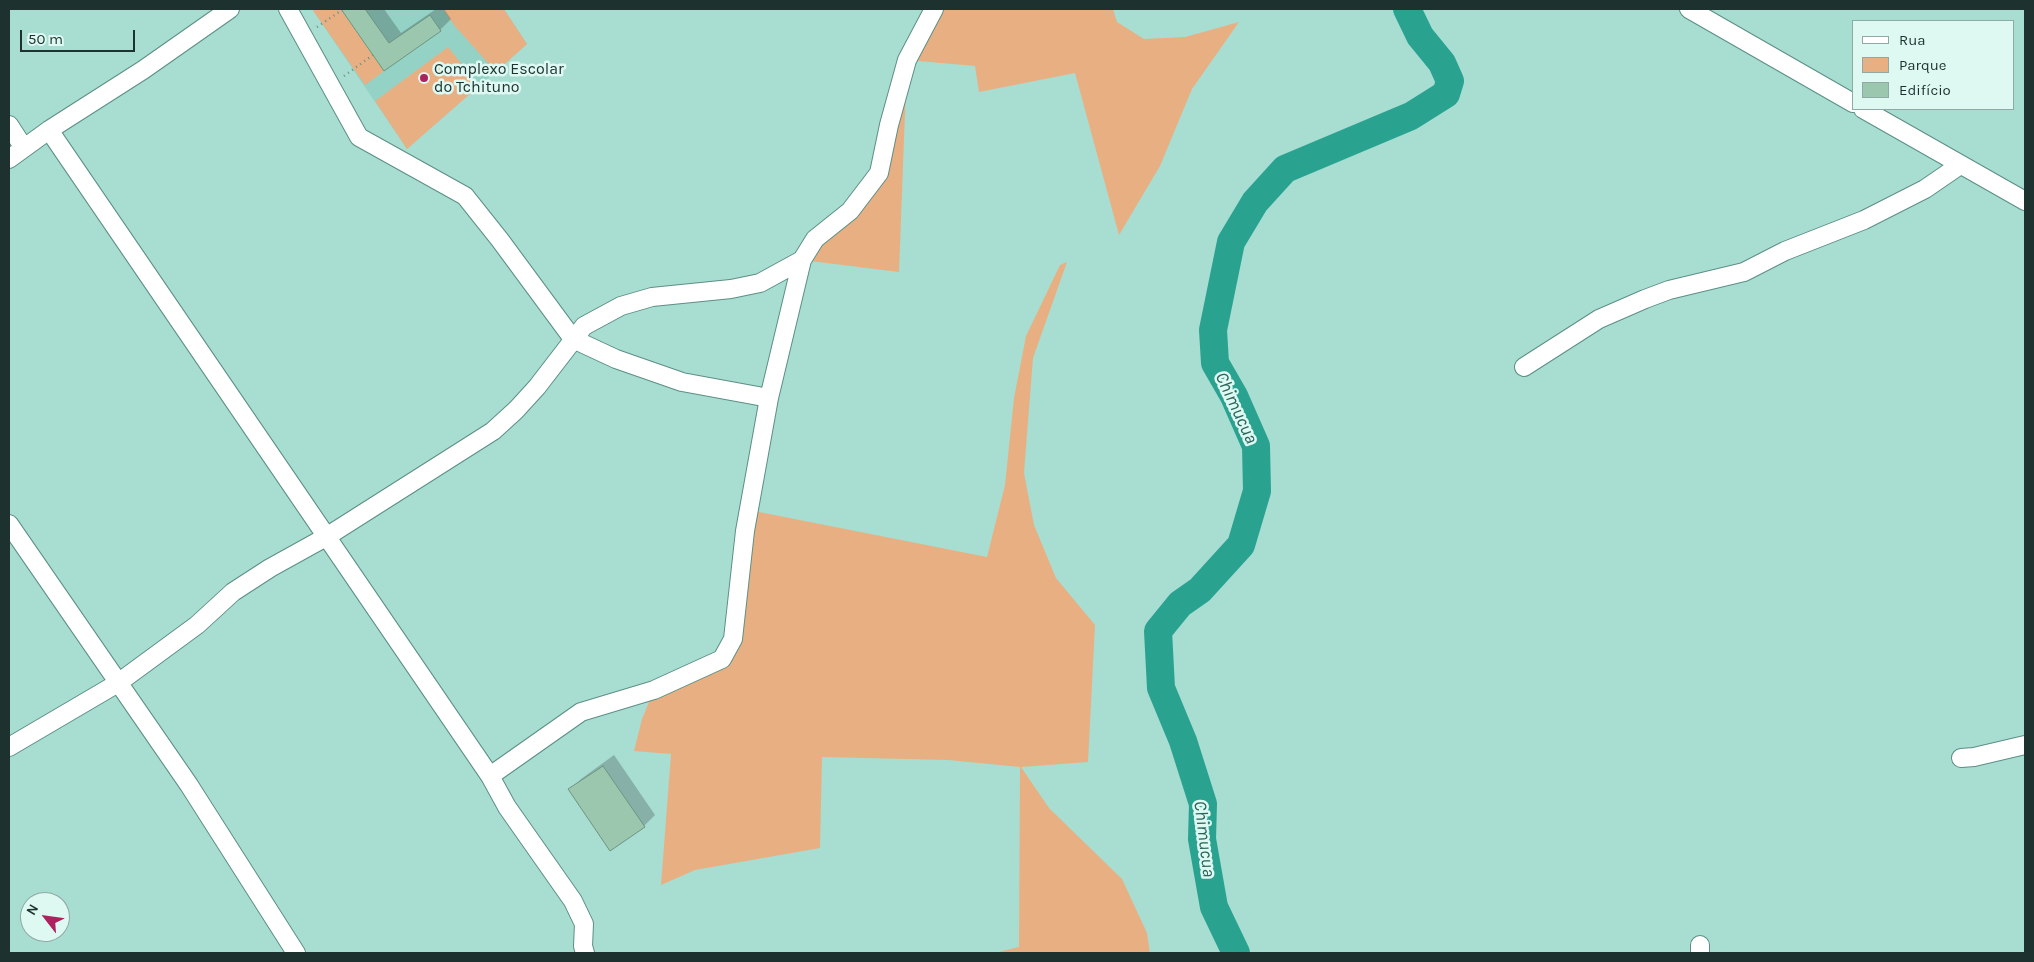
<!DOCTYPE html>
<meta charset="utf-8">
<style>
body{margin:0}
#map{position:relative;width:2034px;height:962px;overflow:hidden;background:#a8ddd2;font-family:Karla,sans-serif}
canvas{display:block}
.frame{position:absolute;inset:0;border:10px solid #1d322e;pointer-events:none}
.legend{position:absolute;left:1852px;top:20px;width:162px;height:90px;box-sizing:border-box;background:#def8f2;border:1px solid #91a9a4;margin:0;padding:6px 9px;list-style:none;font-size:15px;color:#1d322e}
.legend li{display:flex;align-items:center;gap:10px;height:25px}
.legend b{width:25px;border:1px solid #91a9a4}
.north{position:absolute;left:20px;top:892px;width:50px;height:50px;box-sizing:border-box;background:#def8f2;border:1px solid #91a9a4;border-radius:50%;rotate:300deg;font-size:14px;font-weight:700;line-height:20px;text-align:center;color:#1d322e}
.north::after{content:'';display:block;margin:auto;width:18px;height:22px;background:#ad215e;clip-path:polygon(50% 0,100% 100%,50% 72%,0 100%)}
.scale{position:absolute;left:20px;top:30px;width:115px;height:22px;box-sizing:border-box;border:2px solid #1d322e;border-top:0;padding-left:6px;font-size:15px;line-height:18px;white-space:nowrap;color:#1d322e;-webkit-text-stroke:4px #def8f2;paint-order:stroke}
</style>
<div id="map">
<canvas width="2034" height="962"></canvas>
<div class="frame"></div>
<ul class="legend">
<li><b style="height:6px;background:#fff"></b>Rua</li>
<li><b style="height:14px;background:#e8b082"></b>Parque</li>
<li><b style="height:14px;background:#9cc7af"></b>Edifício</li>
</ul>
<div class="north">N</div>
<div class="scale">50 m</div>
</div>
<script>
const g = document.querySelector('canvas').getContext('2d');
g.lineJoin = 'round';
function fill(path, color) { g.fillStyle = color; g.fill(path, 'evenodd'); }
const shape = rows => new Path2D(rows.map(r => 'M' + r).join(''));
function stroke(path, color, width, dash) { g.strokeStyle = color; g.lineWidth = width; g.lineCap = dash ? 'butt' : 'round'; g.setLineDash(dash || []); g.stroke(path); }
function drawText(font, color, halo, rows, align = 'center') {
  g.font = font + ' Karla,sans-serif'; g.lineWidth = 5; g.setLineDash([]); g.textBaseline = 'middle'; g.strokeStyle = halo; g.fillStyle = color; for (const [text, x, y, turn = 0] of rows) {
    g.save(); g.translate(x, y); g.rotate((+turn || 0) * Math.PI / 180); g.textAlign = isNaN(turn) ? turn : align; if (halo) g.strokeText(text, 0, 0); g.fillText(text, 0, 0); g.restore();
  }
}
fill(shape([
 [312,9,504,9,527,44,407,149]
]), '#94d2c6');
fill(shape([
 [312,9,341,9,384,71,365,85],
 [443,9,504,9,527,44,496,72,454,25],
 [934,9,1113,9,1117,22,1144,39,1185,37,1239,22,1192,89,1160,166,1119,235,1075,73,979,92,975,66,907,60,899,272,802,260,815,239,850,211,879,173,889,125,907,60],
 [448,47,479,86,407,149,375,101],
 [1067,262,1033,358,1024,473,1034,525,1056,578,1095,625,1088,762,1021,767,1049,808,1122,879,1147,933,1150,953,994,953,1019,947,1020,767,948,760,822,757,820,848,695,870,661,885,671,754,634,751,642,719,654,690,722,659,749,510,987,557,1005,485,1014,398,1026,336,1060,265]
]), '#e8b082');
fill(shape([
 [342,9,384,9,401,33,436,9,444,9,451,19,440,30,384,69],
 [614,755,655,815,644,826,611,849,570,790,581,779]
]), '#0003');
stroke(shape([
 [1236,953,1214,907,1202,839,1203,804,1183,741,1161,688,1158,631,1180,604,1200,590,1241,545,1257,491,1256,446,1234,396,1215,363,1213,330,1231,242,1255,202,1285,169,1411,116,1446,94,1450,81,1442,63,1420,36,1407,9]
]), '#2aa290', 28);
const building = shape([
 [341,9,365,9,389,43,430,15,441,31,384,71,341,9],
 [603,766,645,827,610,851,568,789,603,766]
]);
fill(building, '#9cc7af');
stroke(building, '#6c957e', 1);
const minor = shape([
 [288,9,359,137,465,196,500,240,573,339,616,359,682,382,769,398],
 [1689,9,1853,103],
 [1863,109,2025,201],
 [9,125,24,148],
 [49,130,490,776,507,807,573,901,584,924,583,946,585,953],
 [9,159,49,130,143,70,230,9],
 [1524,367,1599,319,1645,299,1669,290,1744,272,1785,251,1864,220,1925,189,1960,165],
 [9,524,189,785,296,953],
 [9,747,118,683,197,625,233,592,270,568,326,537,493,431,516,410,537,387,584,326,621,306,652,297,731,289,760,283,802,260],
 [1961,758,1974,757,2025,745],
 [490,776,581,712,654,690,722,659,733,639,745,531,769,398,802,260,815,239,850,211,879,173,889,125,907,60,934,9],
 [1700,945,1700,953]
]);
stroke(minor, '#5c8f85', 20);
stroke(shape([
 [317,27,342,10],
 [344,76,373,55]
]), '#688e86', 2.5, [1, 4]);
stroke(minor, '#fff', 18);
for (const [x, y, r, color] of [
 [424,78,5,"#ad215e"]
]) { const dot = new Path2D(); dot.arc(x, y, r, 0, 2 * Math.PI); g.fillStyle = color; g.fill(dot); stroke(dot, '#def8f2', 2); }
drawText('16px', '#1d322e', '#def8f2', [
 ["Complexo Escolar",434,69],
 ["do Tchituno",434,87]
], 'left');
drawText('italic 18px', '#276359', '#def8f2', [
 ["Chimucua",1236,408,65],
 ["Chimucua",1204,839,83]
]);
</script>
